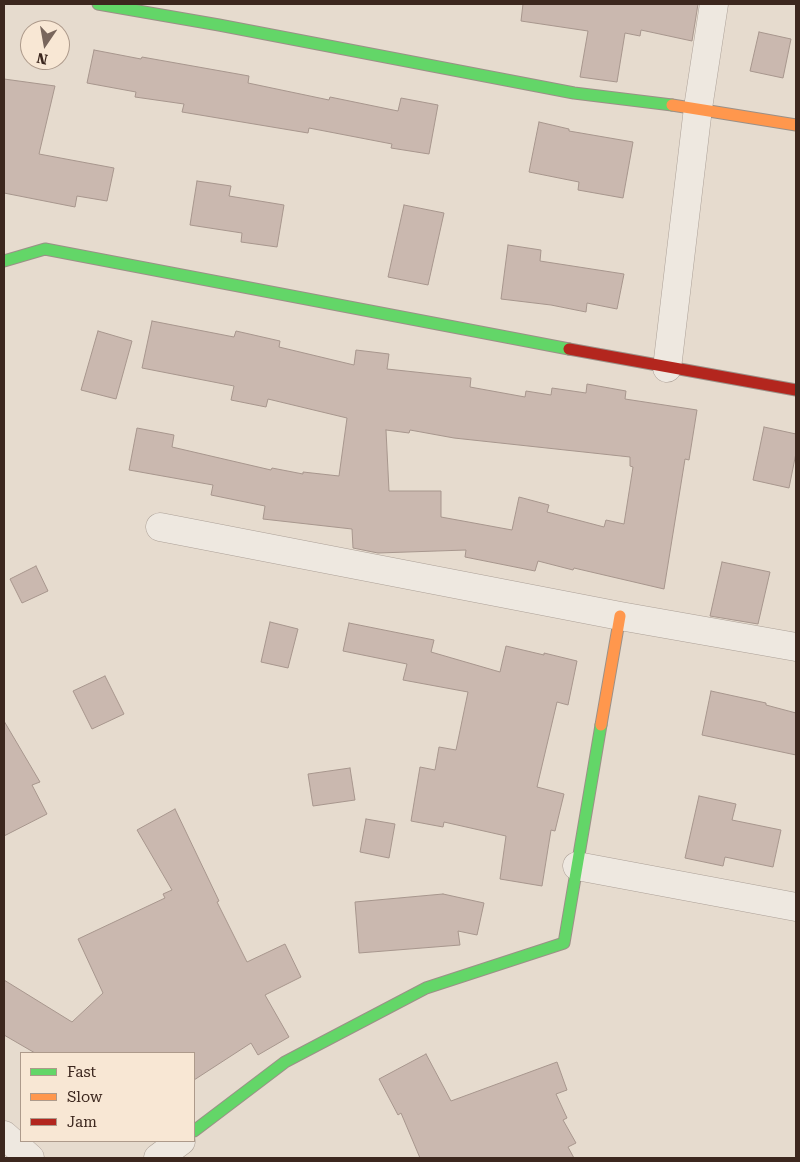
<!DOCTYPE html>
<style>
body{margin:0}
#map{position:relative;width:800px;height:1162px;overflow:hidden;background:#e6dbce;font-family:"Roboto Serif",serif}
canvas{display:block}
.frame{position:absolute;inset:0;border:5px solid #3c271e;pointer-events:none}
.legend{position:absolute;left:20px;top:1052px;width:175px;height:90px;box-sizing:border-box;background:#f8e7d4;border:1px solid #ad9a8b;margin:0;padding:6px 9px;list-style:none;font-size:15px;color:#3c271e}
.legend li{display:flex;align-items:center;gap:10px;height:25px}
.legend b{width:25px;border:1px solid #ad9a8b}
.north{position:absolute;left:20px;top:20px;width:50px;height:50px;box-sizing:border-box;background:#f8e7d4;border:1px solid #ad9a8b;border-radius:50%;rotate:192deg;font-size:14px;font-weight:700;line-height:20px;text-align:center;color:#3c271e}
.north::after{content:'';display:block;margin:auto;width:18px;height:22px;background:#78665c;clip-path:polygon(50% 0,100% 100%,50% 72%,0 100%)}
</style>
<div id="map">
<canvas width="800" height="1162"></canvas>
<div class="frame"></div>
<ul class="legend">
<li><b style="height:6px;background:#63d668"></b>Fast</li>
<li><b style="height:6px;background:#ff974d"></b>Slow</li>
<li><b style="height:6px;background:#b3261e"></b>Jam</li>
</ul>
<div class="north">N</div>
</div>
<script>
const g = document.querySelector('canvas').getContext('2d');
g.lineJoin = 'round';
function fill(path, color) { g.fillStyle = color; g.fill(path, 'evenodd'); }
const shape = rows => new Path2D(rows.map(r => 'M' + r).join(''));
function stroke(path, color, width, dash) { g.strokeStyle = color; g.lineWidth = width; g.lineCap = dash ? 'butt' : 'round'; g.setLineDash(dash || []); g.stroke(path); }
const building = shape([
 [523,4,698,4,692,41,641,30,640,36,625,33,617,82,580,77,588,31,521,21,523,4],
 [759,32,791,39,783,78,750,71,759,32],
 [94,50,141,59,142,57,249,76,248,83,329,100,330,97,398,111,401,98,438,105,429,154,391,148,392,144,309,128,308,133,182,112,184,104,135,97,136,92,87,83,94,50],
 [4,79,55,86,39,154,114,168,107,201,77,196,75,207,4,193,4,79],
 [539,122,569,129,569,131,633,142,623,198,578,190,579,182,529,172,539,122],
 [197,181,231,186,229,196,284,205,277,247,241,242,242,233,190,225,197,181],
 [404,205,444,213,428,285,388,277,404,205],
 [508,245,541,250,540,261,624,274,617,309,587,303,586,312,551,305,501,299,508,245],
 [152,321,234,337,236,331,280,341,279,347,354,365,356,350,389,354,387,369,471,378,470,387,525,397,526,391,551,395,552,388,586,393,587,384,626,391,625,399,697,410,689,460,685,459,664,589,574,568,573,570,538,561,535,571,465,557,466,550,378,553,353,548,352,529,263,519,265,506,211,495,213,485,129,470,137,428,174,435,172,447,271,470,272,468,303,474,303,472,339,476,347,418,268,399,266,407,231,400,234,386,142,368,152,321],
 [386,430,409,433,410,430,454,438,630,457,630,466,633,467,624,524,606,520,604,527,547,512,549,505,519,497,512,530,441,517,441,491,389,491,386,430],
 [98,331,132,341,116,399,81,390,98,331],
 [764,427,796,434,796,453,789,488,753,480,764,427],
 [722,562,770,572,758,624,710,616,722,562],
 [36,566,48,591,22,603,10,579,36,566],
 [270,622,298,629,288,668,261,662,270,622],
 [349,623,434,640,431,652,500,672,506,646,544,655,544,653,577,661,568,705,557,702,537,787,564,794,555,831,551,830,542,886,500,879,506,836,444,822,443,827,411,821,420,767,435,770,439,747,456,750,468,692,403,680,407,664,343,651,349,623],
 [105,676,124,714,92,729,73,691,105,676],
 [711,691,766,703,766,705,796,713,796,755,702,735,711,691],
 [4,721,40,782,32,785,47,814,4,836,4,721],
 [350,768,355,800,313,806,308,774,350,768],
 [699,796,736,804,732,820,781,830,773,867,725,857,723,866,685,858,699,796],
 [175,809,219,901,217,902,247,962,285,944,301,977,265,995,289,1037,258,1055,251,1043,194,1080,194,1053,35,1053,4,1035,4,980,72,1022,103,993,78,939,165,898,163,894,172,890,137,830,175,809],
 [366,819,395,824,389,858,360,852,366,819],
 [443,894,484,903,477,935,458,931,460,945,359,953,355,902,443,894],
 [426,1054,451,1101,557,1062,567,1090,556,1094,567,1118,563,1120,576,1143,568,1147,574,1158,420,1158,401,1113,398,1115,379,1079,426,1054]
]);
fill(building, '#cab8af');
stroke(building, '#a7968d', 1);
const street = shape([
 [667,368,698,108,714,4],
 [160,527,620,616,796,647],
 [577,866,796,907],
 [4,1135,30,1158],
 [158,1158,181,1141]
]);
const fast = shape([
 [98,4,219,25,574,93,672,105],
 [4,261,45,249,569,349],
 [194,1131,285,1062,426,988,564,943,601,725]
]);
const slow = shape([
 [672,105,796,125],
 [601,725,620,616]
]);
const jam = shape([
 [569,349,796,390]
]);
stroke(street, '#aca097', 29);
stroke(fast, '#9b9087', 13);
stroke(slow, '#9b9087', 13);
stroke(jam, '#9b9087', 13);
stroke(street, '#eee8e0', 28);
stroke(fast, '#63d668', 11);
stroke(slow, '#ff974d', 11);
stroke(jam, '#b3261e', 11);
</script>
